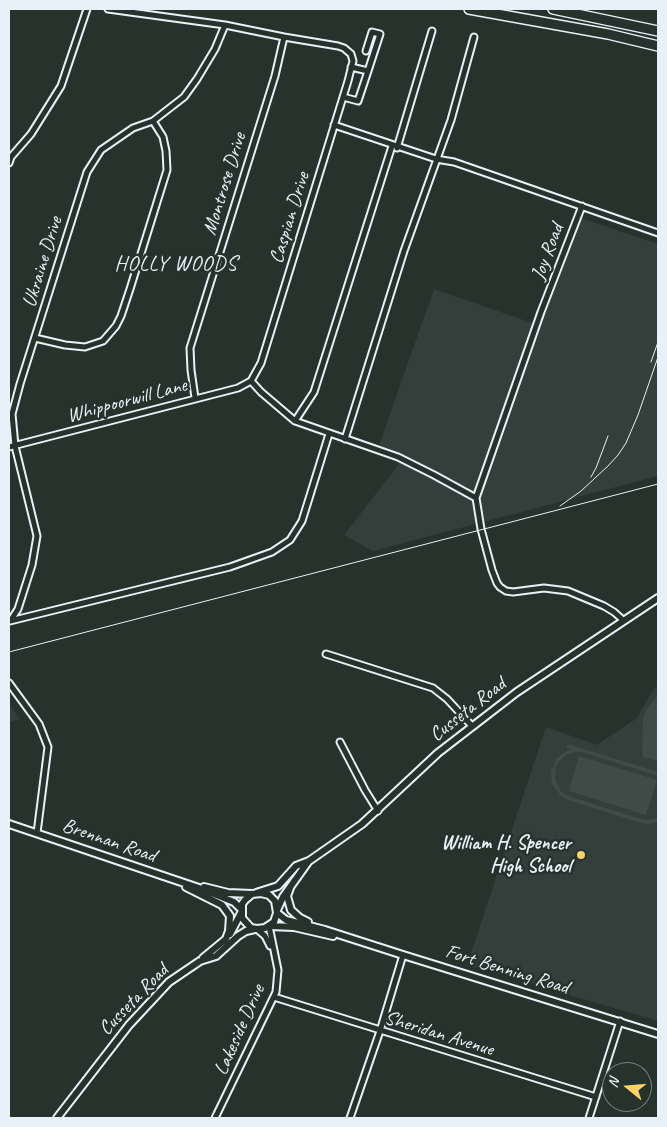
<!DOCTYPE html>
<style>
body{margin:0}
#map{position:relative;width:667px;height:1127px;overflow:hidden;background:#26332d;font-family:Caveat,sans-serif}
canvas{display:block}
.frame{position:absolute;inset:0;border:10px solid #e8f1f8;pointer-events:none}
.north{position:absolute;left:602px;top:1062px;width:50px;height:50px;box-sizing:border-box;background:#26332d;border:1px solid #747f7e;border-radius:50%;rotate:287deg;font-size:14px;font-weight:700;line-height:20px;text-align:center;color:#e8f1f8}
.north::after{content:'';display:block;margin:auto;width:18px;height:22px;background:#ffd166;clip-path:polygon(50% 0,100% 100%,50% 72%,0 100%)}
</style>
<div id="map">
<canvas width="667" height="1127"></canvas>
<div class="frame"></div>
<div class="north">N</div>
</div>
<script>
const g = document.querySelector('canvas').getContext('2d');
g.lineJoin = 'round';
function fill(path, color) { g.fillStyle = color; g.fill(path, 'evenodd'); }
const shape = rows => new Path2D(rows.map(r => 'M' + r).join(''));
function stroke(path, color, width, dash) { g.strokeStyle = color; g.lineWidth = width; g.lineCap = dash ? 'butt' : 'round'; g.setLineDash(dash || []); g.stroke(path); }
function drawText(font, color, halo, rows, align = 'center') {
  g.font = font + ' Caveat,sans-serif'; g.lineWidth = 5; g.setLineDash([]); g.textBaseline = 'middle'; g.strokeStyle = halo; g.fillStyle = color; for (const [text, x, y, turn = 0] of rows) {
    g.save(); g.translate(x, y); g.rotate((+turn || 0) * Math.PI / 180); g.textAlign = isNaN(turn) ? turn : align; if (halo) g.strokeText(text, 0, 0); g.fillText(text, 0, 0); g.restore();
  }
}
fill(shape([
 [578,217,658,244,658,476,373,551,344,535,402,460,379,445,434,289,541,326],
 [658,686,658,1021,467,965,546,727,597,745,636,719,655,687],
 [9,705,20,719,9,722]
]), '#333f3a');
fill(shape([
 [658,695,658,761,642,757,643,719,647,709],
 [567,744,658,772,658,776,582,752,576,752,568,754,562,758,556,766,555,780,561,792,571,797,641,819,649,820,658,818,658,822,649,824,641,823,568,800,561,796,552,784,551,772,557,758,570,749,566,747],
 [579,756,657,780,646,815,569,791]
]), '#3e4b47');
const minor = shape([
 [108,9,225,25,284,37,338,46,344,48,351,54,353,61,348,81,261,363,251,381],
 [366,51,372,32,380,34,368,71],
 [343,97,358,101,368,71,351,67],
 [334,125,436,159,454,162,658,233],
 [397,148,432,31],
 [9,163,11,157,31,134,61,86,87,9],
 [582,206,541,312,476,498,481,529,492,570,497,583,500,587,506,591,513,592,544,588,568,591,604,606,614,612,623,620],
 [35,338,65,345,85,347,103,341,116,326,121,316,130,289,167,170,166,151,163,137,153,121],
 [251,381,261,392,295,421,398,457,434,475,476,498],
 [195,398,191,370,190,348,275,76,284,37],
 [295,421,314,392,392,146],
 [345,439,404,251,451,120,474,37],
 [9,447,238,388,251,381],
 [11,620,18,609,32,565,37,536,15,446,12,414,20,384,87,172,101,150,133,128,153,121,184,97,197,79,215,49,225,25],
 [10,621,230,567,272,552,290,540,302,521,329,434],
 [326,654,433,688,447,699,472,726],
 [9,683,39,724,48,747,37,833],
 [340,742,365,790,378,811],
 [257,929,265,936,270,946],
 [274,997,596,1097],
 [215,1118,276,992,278,970,269,926],
 [350,1118,380,1031,403,955],
 [589,1118,620,1021]
]);
const tertiary = shape([
 [9,824,199,888,234,902,241,909],
 [186,887,222,905,230,916,229,931,226,939,203,958],
 [204,887,228,893,252,894,261,893,269,895,275,901,277,913,274,922,265,928,257,929,251,928,242,918,242,904,245,900,252,894],
 [290,888,287,896,291,910,300,918,308,922],
 [256,893,278,886,296,866,309,861,362,824,438,753,517,692,658,598],
 [277,910,283,897,308,862],
 [277,913,286,920,325,930,403,955,658,1034],
 [270,926,294,927,333,936],
 [230,934,241,913],
 [57,1118,129,1025,169,982,200,961,216,956,238,936,246,931,255,929]
]);
const motorway = shape([
 [469,9,608,34,658,46],
 [553,9,658,31]
]);
stroke(minor, '#e8f1f8', 9);
stroke(tertiary, '#e8f1f8', 10);
stroke(motorway, '#e8f1f8', 12);
stroke(minor, '#26332d', 5);
stroke(tertiary, '#26332d', 6);
stroke(motorway, '#26332d', 9);
stroke(shape([
 [651,362,658,342],
 [591,477,596,468,608,436],
 [560,506,581,491,608,466,618,455,626,443,638,415,658,357],
 [9,652,658,484]
]), '#e8f1f8', 1);
for (const [x, y, r, color] of [
 [581,855,5,"#ffd166"]
]) { const dot = new Path2D(); dot.arc(x, y, r, 0, 2 * Math.PI); g.fillStyle = color; g.fill(dot); stroke(dot, '#26332d', 2); }
drawText('20px', '#e8f1f8', '#26332d', [
 ["Montrose Drive",225,184,-73],
 ["Caspian Drive",290,218,-73],
 ["Joy Road",548,252,-69],
 ["Ukraine Drive",43,262,-73],
 ["Whippoorwill Lane",127,401,-15],
 ["Cusseta Road",468,710,-38],
 ["Brennan Road",109,841,19],
 ["Fort Benning Road",507,970,17],
 ["Cusseta Road",134,1000,-46],
 ["Lakeside Drive",240,1030,-66],
 ["Sheridan Avenue",439,1034,17]
]);
drawText('bold 20px', '#e8f1f8', '#26332d', [
 ["William H. Spencer",571,844],
 ["High School",571,867]
], 'right');
g.letterSpacing = '1px';
drawText('21px', '#e8f1f8', '#26332d', [
 ["HOLLY WOODS",176,264]
]);
g.letterSpacing = '0px';
</script>
